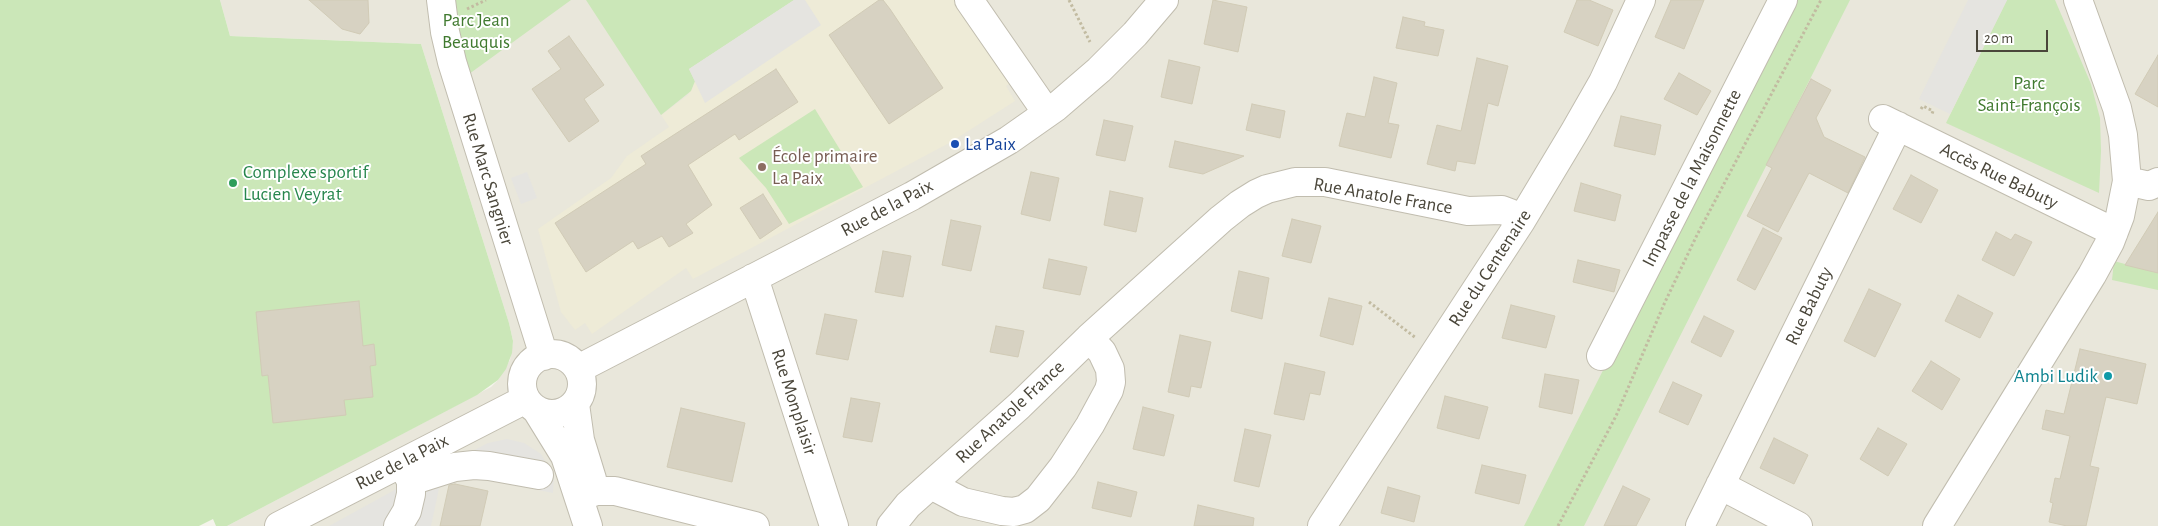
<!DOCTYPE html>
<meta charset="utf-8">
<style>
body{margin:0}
#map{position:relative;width:2158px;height:526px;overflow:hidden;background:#f5f4ec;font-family:"Alegreya Sans",sans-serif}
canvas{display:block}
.scale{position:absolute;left:1976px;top:30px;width:72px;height:22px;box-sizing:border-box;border:2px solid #4a463a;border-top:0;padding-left:6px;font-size:15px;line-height:18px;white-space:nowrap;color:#4a463a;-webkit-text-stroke:4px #fff;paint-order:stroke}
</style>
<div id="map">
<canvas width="2158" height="526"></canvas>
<div class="scale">20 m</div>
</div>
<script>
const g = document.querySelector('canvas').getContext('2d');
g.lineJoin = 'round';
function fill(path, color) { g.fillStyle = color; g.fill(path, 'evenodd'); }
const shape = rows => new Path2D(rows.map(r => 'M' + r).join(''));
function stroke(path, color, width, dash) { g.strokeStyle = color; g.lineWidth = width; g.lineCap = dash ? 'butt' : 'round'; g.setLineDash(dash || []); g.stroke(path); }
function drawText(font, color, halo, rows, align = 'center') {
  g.font = font + ' "Alegreya Sans",sans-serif'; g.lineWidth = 4; g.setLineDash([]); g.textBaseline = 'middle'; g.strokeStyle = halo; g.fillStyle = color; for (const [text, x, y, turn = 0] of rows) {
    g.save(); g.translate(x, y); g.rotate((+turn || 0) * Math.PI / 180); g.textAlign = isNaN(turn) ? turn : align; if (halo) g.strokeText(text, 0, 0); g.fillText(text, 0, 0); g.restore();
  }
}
fill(shape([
 [220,0,2158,0,2158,526,227,526,491,387,498,380,510,360,513,341,509,323,421,44,230,36]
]), '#e9e7db');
fill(shape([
 [794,0,979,0,1021,76,1006,86,1015,101,951,142,693,279,686,268,592,334,585,323,575,330,561,312,538,229,611,178,627,156,669,127,661,115,688,95,695,81]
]), '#eeebd7');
fill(shape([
 [0,0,220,0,230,36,421,44,509,323,513,341,512,353,506,369,498,380,477,395,227,526,216,526,213,519,199,526,0,526],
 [441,0,571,0,458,82],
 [586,0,794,0,689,69,695,81,691,91,661,115],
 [1791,0,1850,0,1584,526,1524,526],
 [2007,0,2055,0,2091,84,2100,118,2101,151,2099,193,1946,123],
 [815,109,863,187,789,224,766,188,739,158],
 [2114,261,2158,273,2158,290,2112,280]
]), '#cbe7b8');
fill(shape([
 [794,0,805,0,821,25,705,103,689,69],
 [1968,0,2007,0,1950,114,1919,99],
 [527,172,537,198,521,204,511,178],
 [507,439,524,443,541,454,554,477,553,493,454,473,455,460,488,443],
 [444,465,431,526,329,526,411,481]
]), '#e5e4e0');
const building = shape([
 [309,0,368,0,369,23,360,34,342,29,309,0],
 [879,0,883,0,890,9,943,88,889,124,829,35,879,0],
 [1213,0,1247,7,1238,52,1204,44,1213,0],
 [1577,0,1589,0,1613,10,1598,46,1564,32,1577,0],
 [1671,0,1704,0,1684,49,1655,37,1671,0],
 [1403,17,1425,22,1424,26,1444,30,1438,56,1396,48,1403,17],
 [569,36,604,85,584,99,599,121,569,142,532,89,561,69,548,51,569,36],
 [2158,55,2158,107,2135,94,2158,55],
 [1477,58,1508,66,1498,106,1488,103,1475,164,1457,161,1455,171,1427,164,1437,125,1461,131,1477,58],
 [1169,60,1200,67,1192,104,1161,97,1169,60],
 [776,69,798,102,739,140,735,134,688,165,712,205,686,224,693,233,669,247,662,236,638,249,633,241,586,272,555,223,646,164,641,156,776,69],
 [1679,73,1711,91,1697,115,1664,99,1679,73],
 [1374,77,1397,83,1388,123,1399,125,1391,158,1339,146,1347,113,1365,117,1374,77],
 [1811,79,1831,90,1816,118,1824,137,1865,157,1848,193,1809,173,1778,232,1747,216,1772,168,1766,165,1811,79],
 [1252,104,1285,111,1280,138,1246,130,1252,104],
 [1621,116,1661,125,1655,155,1614,146,1621,116],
 [1104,120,1133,126,1125,161,1096,155,1104,120],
 [1175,141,1244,156,1203,174,1169,167,1175,141],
 [1031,172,1059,178,1050,221,1021,214,1031,172],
 [1911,175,1938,190,1921,223,1893,209,1911,175],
 [1581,183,1621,195,1615,221,1574,211,1581,183],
 [1110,191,1143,198,1136,232,1104,225,1110,191],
 [763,194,782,224,760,239,740,208,763,194],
 [2158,212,2158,273,2125,265,2158,212],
 [1292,219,1321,226,1311,263,1282,256,1292,219],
 [951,220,981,226,971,271,942,265,951,220],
 [1763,228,1782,238,1755,290,1737,280,1763,228],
 [1996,232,2011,240,2015,234,2032,242,2014,276,1982,260,1996,232],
 [883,251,911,256,903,297,875,292,883,251],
 [1049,259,1087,267,1080,295,1043,288,1049,259],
 [1578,260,1620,270,1614,292,1573,282,1578,260],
 [1239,271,1269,278,1262,319,1231,311,1239,271],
 [1869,289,1901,304,1875,357,1844,341,1869,289],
 [1958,295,1993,313,1980,338,1945,321,1958,295],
 [1329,298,1362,306,1353,345,1320,336,1329,298],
 [359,301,363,346,374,344,376,365,370,366,373,397,344,400,346,415,273,423,268,375,262,376,256,312,359,301],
 [1511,305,1555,316,1546,348,1502,338,1511,305],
 [825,314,857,320,848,360,816,354,825,314],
 [1704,316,1734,331,1721,357,1691,342,1704,316],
 [996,326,1024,331,1018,357,990,352,996,326],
 [1180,335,1211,342,1201,388,1191,386,1189,397,1168,392,1180,335],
 [2080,349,2146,364,2137,404,2106,397,2090,466,2099,468,2086,526,2067,526,2049,522,2053,503,2050,502,2055,478,2060,479,2070,436,2042,429,2046,410,2064,414,2080,349],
 [1931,361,1960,379,1942,410,1912,391,1931,361],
 [1285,363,1325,372,1320,395,1310,393,1304,420,1274,414,1285,363],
 [1545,374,1579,380,1572,414,1539,407,1545,374],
 [1673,382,1702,395,1688,425,1659,412,1673,382],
 [1445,396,1488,407,1479,439,1437,428,1445,396],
 [851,398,880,403,872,442,843,437,851,398],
 [1143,407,1174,415,1164,456,1133,449,1143,407],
 [681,408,745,423,732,482,667,467,681,408],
 [1878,428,1907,444,1888,476,1860,459,1878,428],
 [1245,429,1271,435,1259,487,1234,481,1245,429],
 [1774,438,1808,455,1794,484,1760,468,1774,438],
 [1482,465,1526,475,1519,504,1475,493,1482,465],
 [1098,482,1137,492,1131,517,1092,508,1098,482],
 [455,484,488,491,480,526,440,526,449,485,455,484],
 [1623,486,1650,499,1636,526,1604,526,1623,486],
 [1388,487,1420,496,1414,522,1381,513,1388,487],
 [1198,505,1254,518,1253,526,1194,526,1198,505]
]);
fill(building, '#d7d2c2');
stroke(building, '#d1cbb6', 1);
const minor = shape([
 [441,0,445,32,452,62,544,356],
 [969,0,1047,113],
 [1883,119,2114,232],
 [2127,181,2149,186,2158,182],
 [753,278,758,290,834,526],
 '522 384a30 30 0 1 1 60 0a30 30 0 1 1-60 0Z',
 [1601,356,1783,0],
 [578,369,912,196,1009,140,1056,107,1099,70,1135,34,1164,0],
 [575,404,580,440,592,479],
 [536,409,565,456,588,526],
 [411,481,455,467,474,465,489,466,539,475],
 [931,485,963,502,1002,511,1014,512,1025,509,1038,499,1063,467,1090,425,1109,390,1111,382,1110,369,1102,352,1089,338],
 [1720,485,1798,526],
 [579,497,596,491,615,491,755,526],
 [279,526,526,399],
 [398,526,407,511,411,494,411,481,402,464],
 [891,526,908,505,1019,406,1089,338,1221,219,1240,204,1256,194,1267,189,1295,182,1325,182,1468,211,1502,210,1510,213,1521,221],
 [1322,526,1521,221,1575,131,1603,82,1641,0],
 [1700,526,1898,126],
 [1937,526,2092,275,2110,242,2120,216,2127,181,2123,135,2117,108,2078,0]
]);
stroke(minor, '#c1bdaf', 30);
stroke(shape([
 [1069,0,1090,42],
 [467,9,486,0],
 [1921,109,1923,106,1933,111,1932,114],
 [1369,302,1416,338],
 [1558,526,1616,416,1665,302,1697,235,1821,0]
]), '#c2bba1', 3, [2.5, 2.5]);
stroke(minor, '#fff', 28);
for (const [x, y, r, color] of [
 [955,144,5,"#1a4fb4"],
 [762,167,5,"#8d6e63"],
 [233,183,5,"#2e9e5b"],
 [2108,376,5,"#0f9aa8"]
]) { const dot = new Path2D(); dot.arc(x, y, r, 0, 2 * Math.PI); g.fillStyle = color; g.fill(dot); stroke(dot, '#fff', 2); }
drawText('19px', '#407a2f', '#fff', [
 ["Parc Jean",476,20],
 ["Beauquis",476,42],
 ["Parc",2029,83],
 ["Saint-François",2029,105]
]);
drawText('19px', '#164399', '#fff', [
 ["La Paix",965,144]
], 'left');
drawText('19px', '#785e54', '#fff', [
 ["École primaire",772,156],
 ["La Paix",772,178]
], 'left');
drawText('19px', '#27864d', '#fff', [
 ["Complexe sportif",243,172],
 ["Lucien Veyrat",243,194]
], 'left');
drawText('19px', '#4a463a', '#fff', [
 ["Accès Rue Babuty",1999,176,26],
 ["Impasse de la Maisonnette",1692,178,-63],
 ["Rue Marc Sangnier",488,179,73],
 ["Rue Anatole France",1383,196,10],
 ["Rue de la Paix",887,208,-28],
 ["Rue du Centenaire",1490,268,-57],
 ["Rue Babuty",1809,306,-64],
 ["Rue Monplaisir",794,402,72],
 ["Rue Anatole France",1010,412,-43],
 ["Rue de la Paix",402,462,-27]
]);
drawText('19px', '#0d838f', '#fff', [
 ["Ambi Ludik",2098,376]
], 'right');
</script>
